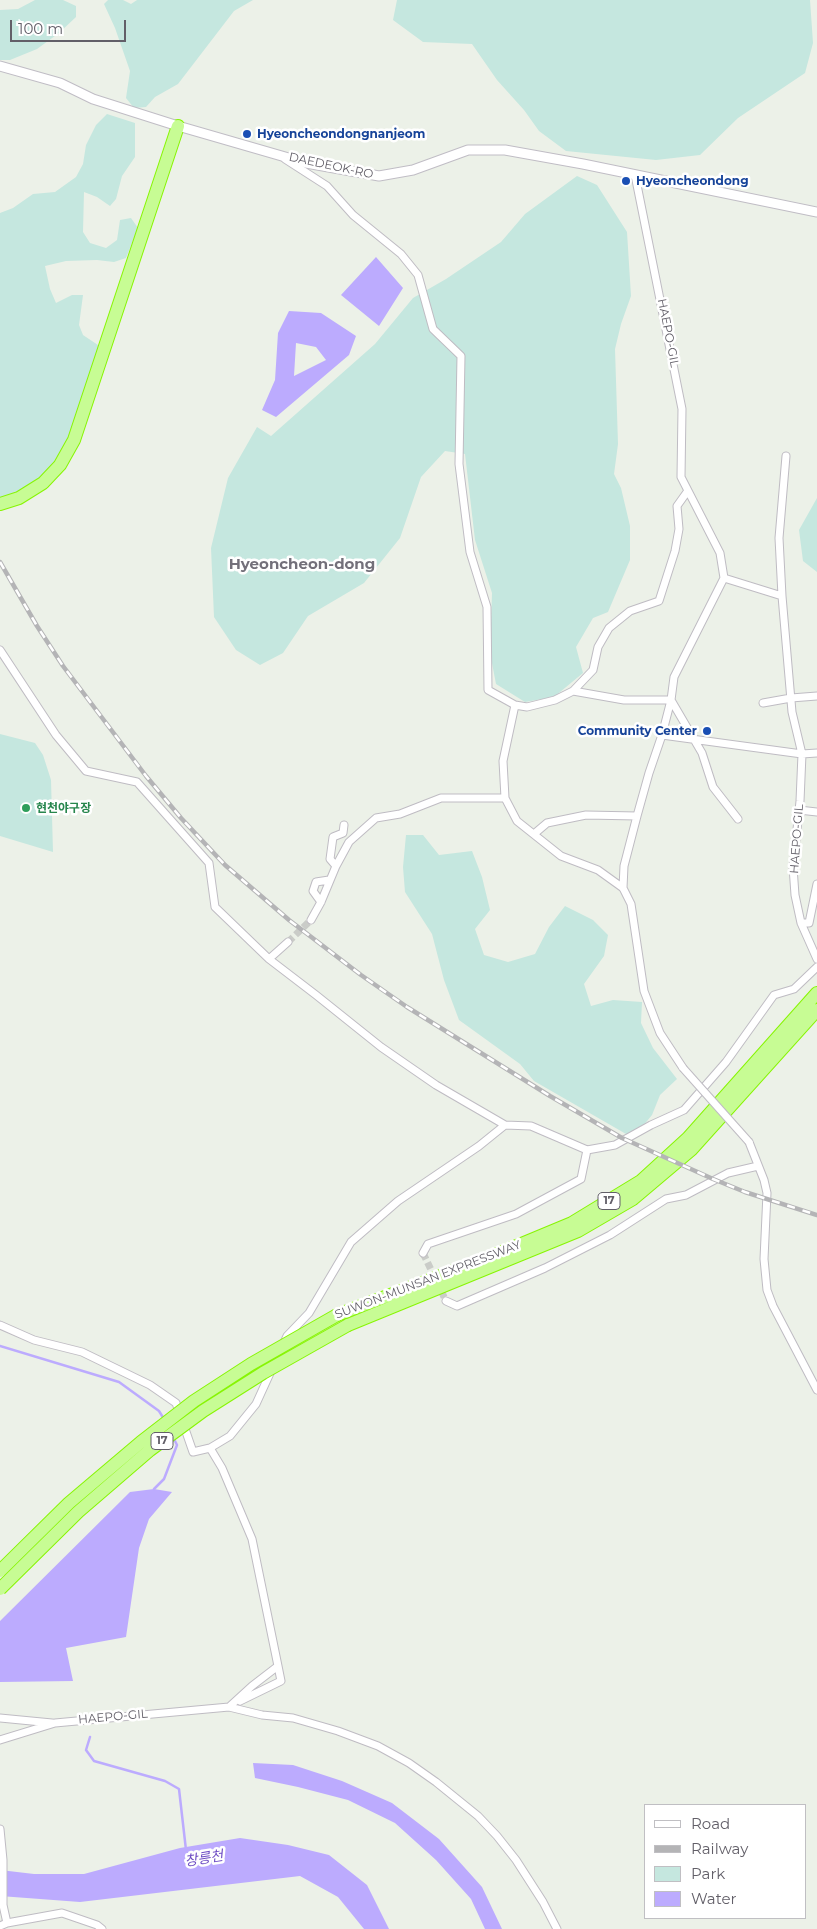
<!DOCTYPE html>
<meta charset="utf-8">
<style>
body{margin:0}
#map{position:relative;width:817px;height:1929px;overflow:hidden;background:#ecf1e8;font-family:Montserrat,sans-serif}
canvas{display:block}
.legend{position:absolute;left:644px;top:1804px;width:162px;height:115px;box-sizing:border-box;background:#fff;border:1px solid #c0bfc3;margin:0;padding:6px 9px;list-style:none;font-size:15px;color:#625f68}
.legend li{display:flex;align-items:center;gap:10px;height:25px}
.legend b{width:25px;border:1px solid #c0bfc3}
.scale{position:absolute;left:10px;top:20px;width:116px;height:22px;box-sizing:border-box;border:2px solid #625f68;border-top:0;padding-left:6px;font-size:15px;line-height:18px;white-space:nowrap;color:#625f68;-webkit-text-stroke:4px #fff;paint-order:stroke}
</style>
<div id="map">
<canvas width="817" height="1929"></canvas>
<ul class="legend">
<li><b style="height:6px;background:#fff"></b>Road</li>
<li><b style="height:6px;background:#b4b4b6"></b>Railway</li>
<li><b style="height:14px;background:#c5e7df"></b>Park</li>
<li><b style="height:14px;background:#bcabfe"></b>Water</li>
</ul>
<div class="scale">100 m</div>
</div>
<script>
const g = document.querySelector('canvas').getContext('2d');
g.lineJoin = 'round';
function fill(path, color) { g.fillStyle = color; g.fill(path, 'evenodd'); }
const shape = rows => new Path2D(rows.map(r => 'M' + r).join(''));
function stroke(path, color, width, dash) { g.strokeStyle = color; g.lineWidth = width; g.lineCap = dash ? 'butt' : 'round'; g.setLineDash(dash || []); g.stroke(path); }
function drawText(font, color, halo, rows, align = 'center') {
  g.font = font + ' Montserrat,"Noto Sans KR",sans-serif'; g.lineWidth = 5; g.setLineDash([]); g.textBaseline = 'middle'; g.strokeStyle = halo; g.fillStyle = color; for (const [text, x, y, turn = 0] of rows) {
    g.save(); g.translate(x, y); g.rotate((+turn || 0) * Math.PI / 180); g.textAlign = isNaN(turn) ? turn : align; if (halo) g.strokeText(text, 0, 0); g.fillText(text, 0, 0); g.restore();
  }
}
fill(shape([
 [35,0,63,0,76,6,76,17,59,33,37,49,10,60,0,60,0,10,18,9],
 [108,0,123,0,131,4,137,0,253,0,234,11,178,84,155,97,146,107,134,108,126,98,130,71,115,28,104,4],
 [397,0,810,0,813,43,805,73,738,118,700,155,656,160,566,151,539,131,524,110,497,80,472,44,423,42,393,20],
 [107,114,135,123,135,157,122,176,116,199,110,206,97,197,84,192,83,232,90,243,106,248,117,240,120,220,131,218,138,228,126,258,114,262,97,260,66,261,45,266,50,289,56,303,72,295,83,295,79,325,83,335,101,347,95,366,62,454,37,483,15,496,0,499,0,213,13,208,33,194,55,192,76,177,83,164,86,145,96,125],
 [577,176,597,185,627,232,631,296,621,324,615,349,618,444,614,474,621,488,630,526,630,560,608,612,593,618,576,647,583,673,554,697,525,702,496,684,490,653,492,593,475,540,465,454,445,451,421,477,400,538,364,583,308,616,283,653,260,665,236,650,214,617,211,548,228,478,257,427,271,436,375,344,413,298,446,279,501,242,525,214],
 [817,498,817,572,803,561,799,530],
 [0,734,35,743,43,755,51,780,53,852,0,836],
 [406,835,423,835,439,855,472,851,482,877,490,910,475,929,484,955,508,962,535,954,549,927,565,906,593,920,608,935,604,956,584,984,591,1006,613,1000,642,1002,641,1023,653,1048,677,1079,660,1095,652,1115,633,1138,534,1081,520,1064,459,1020,444,980,432,934,405,892,403,867]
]), '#c5e7df');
fill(shape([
 [376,257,403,288,379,326,341,295],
 [289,311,321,313,356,336,349,355,276,417,262,410,275,380,278,333],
 [296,343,316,347,326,360,294,376],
 [154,1489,172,1492,149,1519,139,1548,126,1637,66,1648,73,1681,0,1682,0,1621,130,1492],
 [253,1763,293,1765,342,1781,392,1803,439,1839,482,1887,502,1929,485,1929,471,1899,436,1860,395,1823,348,1800,298,1787,255,1778],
 [240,1838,288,1845,329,1855,367,1885,389,1929,364,1929,338,1897,300,1876,80,1902,0,1896,0,1870,34,1874,84,1874,180,1848]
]), '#bcabfe');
stroke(shape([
 [0,1346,119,1382,159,1411,164,1419],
 [154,1489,164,1479,177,1445,173,1437],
 [90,1737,86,1750,94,1761,165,1781,179,1789,186,1850]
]), '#bcabfe', 2.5);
stroke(shape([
 [288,942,311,920],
 [423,1253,446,1301]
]), '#caccc8', 7, [7, 3.5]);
const street = shape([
 [285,159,327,186,353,215,401,254,418,275,433,329,461,356,459,464,470,552,487,607,488,690,515,705,503,761,505,798,517,821,561,856,598,870,623,888,631,904,644,991,660,1033,683,1068],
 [635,175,682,409,681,477,720,553,724,578,782,596,792,712,802,754,800,801,793,867,795,895,801,923,817,959],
 [724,578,674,677,671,700,702,753,713,787,738,819],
 [782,596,779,538,786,456],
 [0,650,56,735,86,771,137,782,209,863,215,907,269,959,316,995,381,1047,436,1085,505,1125,479,1146,398,1201,351,1242,309,1313,287,1336,256,1404,230,1436,210,1448],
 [573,691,593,670,598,647,609,628,630,611,659,601,675,551,679,529,677,506,687,492],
 [763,703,791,698,817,696],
 [515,705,527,707,555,700,573,691,624,700,671,700,662,735],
 [799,810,817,812],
 [534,834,547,823,586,815,637,816,649,773,662,735,802,754,817,753],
 [336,866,330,859,333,837,343,833,344,825],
 [623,888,624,866,637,816],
 [321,902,313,891,316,882,329,880],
 [311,920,321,902,336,866,349,842,376,818,400,814,441,798,505,798],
 [801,923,809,923,817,884],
 [269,959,288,942],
 [505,1125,531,1126,587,1150,615,1145,651,1125,684,1110,726,1062,774,995,794,989,817,967],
 [749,1142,764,1180,767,1193,764,1259,767,1290,773,1306,817,1390],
 [423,1253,428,1244,516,1214,581,1179,587,1150],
 [446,1301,457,1306,545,1268,610,1235,666,1199,686,1195,728,1173,758,1166],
 [0,1325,34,1340,82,1352,150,1385,176,1403,193,1452,210,1448,222,1468,252,1539,278,1666,252,1686,229,1707],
 [240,1701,281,1681,278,1666],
 [0,1718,52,1723],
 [0,1740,55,1723,229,1707,262,1715,293,1718,338,1731,378,1746,409,1763,436,1782,478,1816,497,1836,516,1860,543,1902,557,1929],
 [0,1829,3,1860,3,1905,7,1923],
 [0,1926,7,1923,62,1913,97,1925,102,1929]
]);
const secondary = shape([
 [0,66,60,83,93,99,178,126,306,163,379,176,413,170,468,150,505,150,583,164,817,212]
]);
const highway = shape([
 [0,504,19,498,43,483,60,465,74,440,178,126],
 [337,1315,483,1260,572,1223,641,1181,688,1138,817,993],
 [348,1325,578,1231,633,1199,691,1150,817,1010]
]);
stroke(street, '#bfbcc3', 9);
stroke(secondary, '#c0bdc5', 11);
stroke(highway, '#87f503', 14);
stroke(street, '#fff', 7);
stroke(secondary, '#fff', 9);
stroke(highway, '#c7fc94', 12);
const rail = shape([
 [0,562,37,626,63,666,146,776,181,818,225,865,289,920,361,975,407,1007,550,1096,622,1138,713,1179,745,1192,817,1215]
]);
stroke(rail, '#b4b4b6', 4.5);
stroke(rail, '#fff', 2.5, [8]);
const streetBridge = shape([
 [683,1068,749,1142]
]);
const highwayBridge = shape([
 [0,1571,69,1503,141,1442,194,1401,251,1364,337,1315],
 [0,1589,78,1512,150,1450,203,1411,263,1373,348,1325]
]);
stroke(streetBridge, '#bfbcc3', 9, []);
stroke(highwayBridge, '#87f503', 14, []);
stroke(streetBridge, '#fff', 7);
stroke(highwayBridge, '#c7fc94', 12);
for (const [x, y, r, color] of [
 [247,134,5,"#1a4fb4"],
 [626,181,5,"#1a4fb4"],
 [707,731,5,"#1a4fb4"],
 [26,808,5,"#2e9e5b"]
]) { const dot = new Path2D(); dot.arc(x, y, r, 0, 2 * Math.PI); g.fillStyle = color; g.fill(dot); stroke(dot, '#fff', 2); }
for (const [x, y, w] of [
 [609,1201,22],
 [162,1441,22]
]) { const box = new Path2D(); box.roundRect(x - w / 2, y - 8.5, w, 17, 4); g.fillStyle = '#fff'; g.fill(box); stroke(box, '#625f68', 1); }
drawText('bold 11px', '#625f68', null, [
 ["17",609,1201],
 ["17",162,1441]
]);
drawText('bold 12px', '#164399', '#fff', [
 ["Hyeoncheondongnanjeom",257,134],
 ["Hyeoncheondong",636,181],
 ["Community Center",697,731,"right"]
], 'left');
drawText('12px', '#625f68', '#fff', [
 ["DAEDEOK-RO",331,166,12],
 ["HAEPO-GIL",668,333,79],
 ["HAEPO-GIL",797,839,-86],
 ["SUWON-MUNSAN EXPRESSWAY",428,1280,-21],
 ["HAEPO-GIL",113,1717,-5]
]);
drawText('bold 12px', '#27864d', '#fff', [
 ["현천야구장",36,808]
], 'left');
drawText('italic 14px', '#6d4bc3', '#fff', [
 ["창릉천",204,1859,-9]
]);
drawText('bold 15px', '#73707a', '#fff', [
 ["Hyeoncheon-dong",302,565]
]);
</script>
